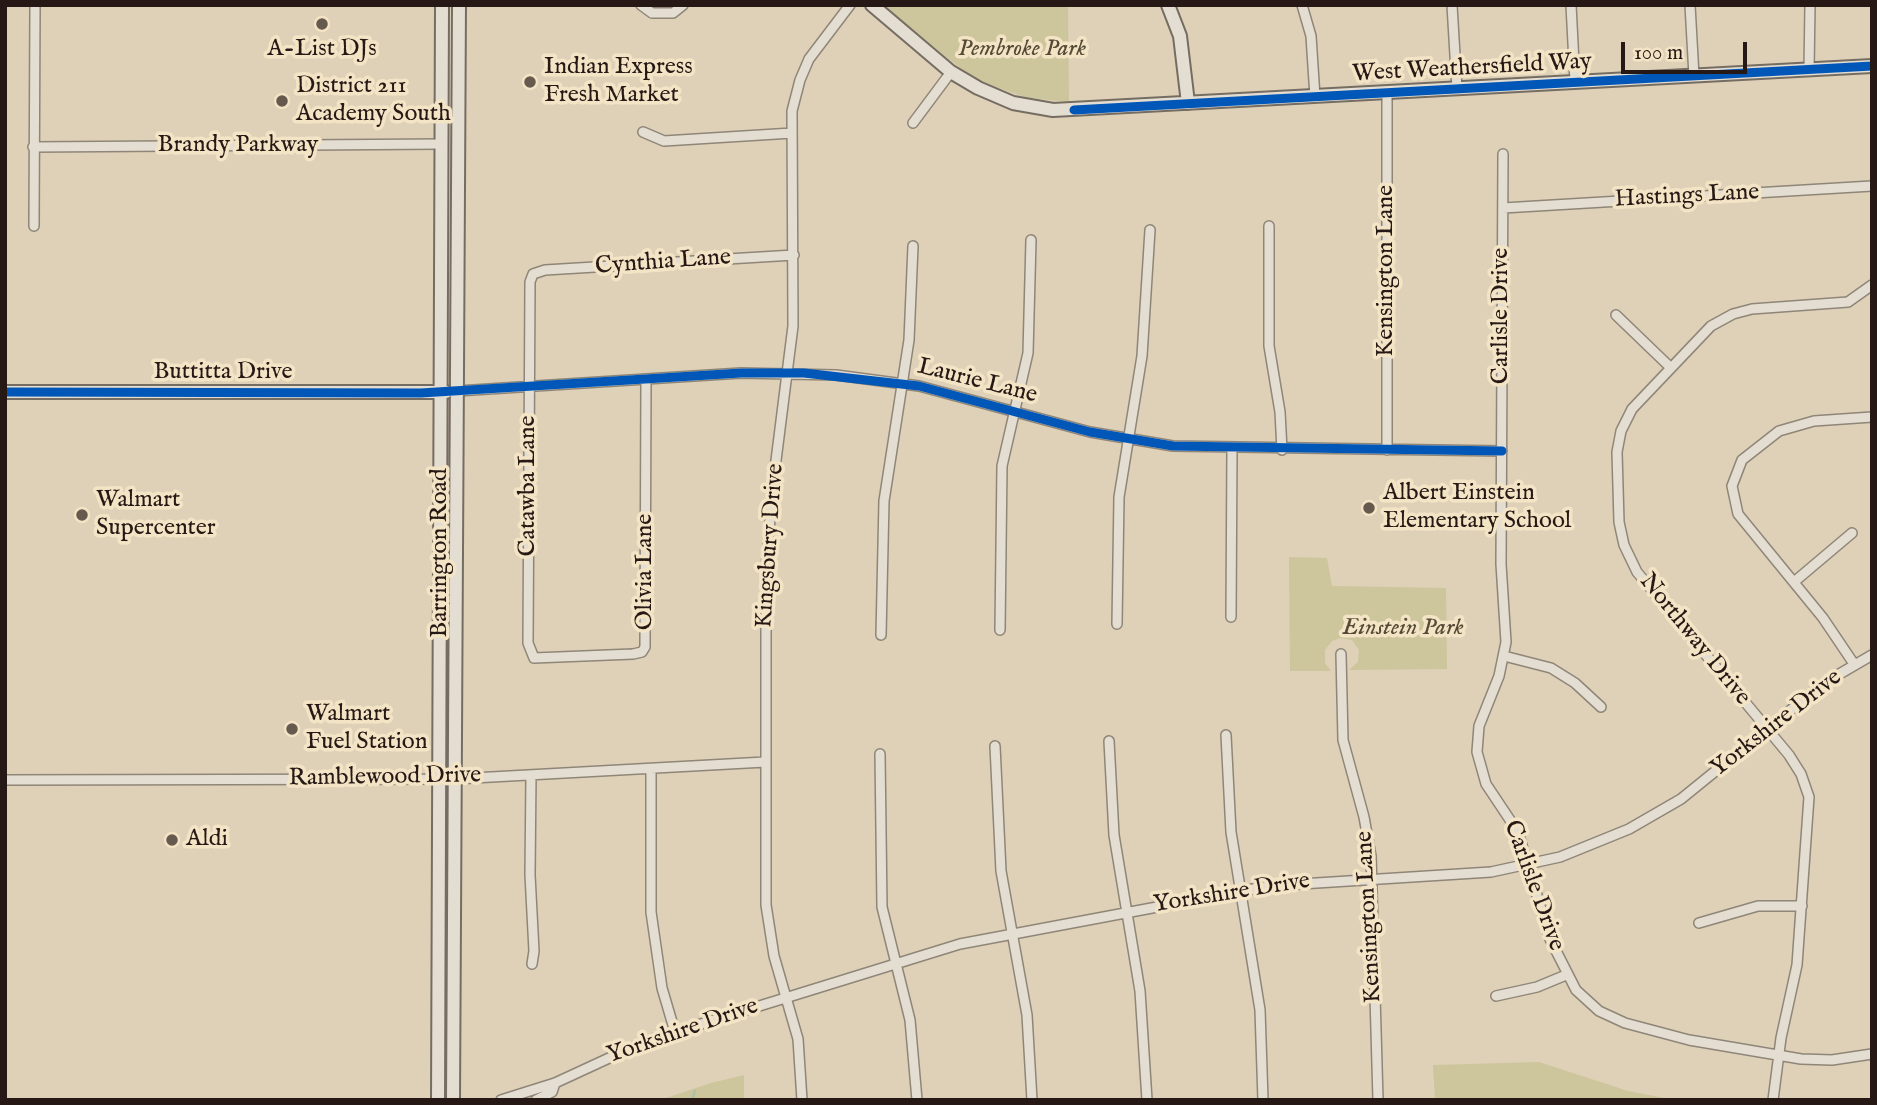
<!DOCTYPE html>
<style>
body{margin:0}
#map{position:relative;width:1877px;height:1105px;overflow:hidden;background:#ded1b8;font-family:"IM FELL English",serif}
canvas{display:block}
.frame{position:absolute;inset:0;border:7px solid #261915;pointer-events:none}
.scale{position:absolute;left:1621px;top:42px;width:126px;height:32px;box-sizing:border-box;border:4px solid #261915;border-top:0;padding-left:9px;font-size:21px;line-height:24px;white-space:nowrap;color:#261915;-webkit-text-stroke:5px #f4e4c6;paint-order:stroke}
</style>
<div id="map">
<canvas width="1877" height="1105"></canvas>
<div class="frame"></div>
<div class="scale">100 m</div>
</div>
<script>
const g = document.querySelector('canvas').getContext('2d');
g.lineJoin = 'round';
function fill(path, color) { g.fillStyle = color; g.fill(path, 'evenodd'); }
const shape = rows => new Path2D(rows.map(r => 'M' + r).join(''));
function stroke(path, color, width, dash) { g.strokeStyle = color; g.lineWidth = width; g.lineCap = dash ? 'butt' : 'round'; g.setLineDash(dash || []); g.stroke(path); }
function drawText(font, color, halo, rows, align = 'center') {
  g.font = font + ' "IM FELL English",serif'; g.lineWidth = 7; g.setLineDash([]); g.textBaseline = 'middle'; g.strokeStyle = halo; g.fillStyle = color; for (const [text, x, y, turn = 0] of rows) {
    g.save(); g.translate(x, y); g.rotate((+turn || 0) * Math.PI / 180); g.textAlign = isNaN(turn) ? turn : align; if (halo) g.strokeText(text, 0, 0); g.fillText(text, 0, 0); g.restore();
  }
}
fill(shape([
 [884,5,1068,5,1069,102,1028,98,981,82,947,58],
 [1289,557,1327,558,1332,586,1446,588,1447,669,1349,670,1358,662,1359,650,1352,640,1340,638,1332,641,1325,650,1325,663,1331,671,1290,671],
 [1539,1062,1628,1091,1675,1100,1435,1100,1433,1065],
 [744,1075,744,1100,660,1100,711,1083]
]), '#cdc59b');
stroke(shape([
 [692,1100,695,1091]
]), '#aec1aa', 2.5);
const street = shape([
 [641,5,652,13,673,13,683,5],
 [1302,5,1311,36,1315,97],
 [1452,5,1457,89],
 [1571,5,1575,82],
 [1690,5,1694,76],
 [1809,70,1810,5],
 [913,123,951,72],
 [643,132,664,141,792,133],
 [33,147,442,144],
 [1503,154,1501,564,1506,642,1499,676,1479,726,1477,752,1486,784,1518,832,1550,939,1576,990,1599,1011,1625,1023,1689,1040,1801,1059,1832,1060,1872,1054],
 [1503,208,1872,186],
 [34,226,35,5],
 [1269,226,1269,346,1280,412,1282,450],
 [1616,315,1670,367],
 [646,379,645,647,642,652,633,654,534,658,528,643,530,282,533,274,545,270,794,255],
 [457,391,741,373,836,375,919,386,1090,432,1173,446,1502,451],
 [1387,450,1387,92],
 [1794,582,1852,533],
 [1231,617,1232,449],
 [1117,624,1119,497,1142,356,1150,230],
 [1000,630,1002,466,1028,353,1031,240],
 [881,635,884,501,909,340,913,246],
 [1341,654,1343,740,1364,817,1371,856,1378,1100],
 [1504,656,1551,668,1575,683,1601,707],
 [1854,664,1823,618,1738,514,1732,486,1742,460,1779,431,1814,421,1872,417],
 [1226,735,1231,832,1260,1010,1263,1100],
 [1109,741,1114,835,1140,991,1147,1100],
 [995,746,1001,871,1027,1015,1032,1100],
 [880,754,882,907,910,1020,917,1100],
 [651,769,651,912,662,988,675,1032],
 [531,775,530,875,534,951,532,964],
 [5,780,455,779,765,762],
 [1699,923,1758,906,1802,906],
 [1496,996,1537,987,1566,975],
 [501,1100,555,1083,646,1041,960,944,1269,886,1491,872,1560,857,1629,829,1681,799,1824,683,1872,655],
 [536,1100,552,1092,555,1083],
 [802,1100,798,1039,774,956,766,905,766,571,772,492,793,326,792,111,800,80,809,59,850,5],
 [1773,1100,1781,1038,1797,965,1809,797,1801,774,1789,755,1637,572,1624,545,1619,522,1617,452,1621,431,1632,409,1711,326,1733,314,1752,309,1848,302,1872,285]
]);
const secondary = shape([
 [872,5,951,72,978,88,1013,103,1053,110,1872,66],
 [1168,5,1180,36,1188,103],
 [5,392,446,392],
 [438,1100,442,5],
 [453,1100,459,5]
]);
stroke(street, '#8f8678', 12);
stroke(secondary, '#766d62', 16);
stroke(street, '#e4ddd1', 9);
stroke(secondary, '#e4ddd1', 12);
stroke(shape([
 [1074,110,1872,66],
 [5,392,421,393,741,373,804,373,919,386,1090,432,1173,446,1502,451]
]), '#0057b8', 9);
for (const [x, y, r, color] of [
 [322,24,7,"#66594e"],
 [530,82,7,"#66594e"],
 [282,101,7,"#66594e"],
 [1369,508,7,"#66594e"],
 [82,515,7,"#66594e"],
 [292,729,7,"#66594e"],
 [172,840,7,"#66594e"]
]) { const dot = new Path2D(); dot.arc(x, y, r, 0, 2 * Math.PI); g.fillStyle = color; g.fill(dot); stroke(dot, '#f4e4c6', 2.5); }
drawText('24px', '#261915', '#f4e4c6', [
 ["A-List DJs",322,50,"center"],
 ["Indian Express",544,68],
 ["Fresh Market",544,96],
 ["District 211",296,87],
 ["Academy South",296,115],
 ["Albert Einstein",1383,494],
 ["Elementary School",1383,522],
 ["Walmart",96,501],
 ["Supercenter",96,529],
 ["Walmart",306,715],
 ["Fuel Station",306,743],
 ["Aldi",186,840]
], 'left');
drawText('italic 24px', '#544a36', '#f4e4c6', [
 ["Pembroke Park",1022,50],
 ["Einstein Park",1403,629]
]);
drawText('24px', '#261915', '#f4e4c6', [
 ["West Weathersfield Way",1472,69,-3],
 ["Brandy Parkway",238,146],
 ["Hastings Lane",1687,197,-3],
 ["Cynthia Lane",663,263,-4],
 ["Kensington Lane",1387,271,-90],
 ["Carlisle Drive",1502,316,-90],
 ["Buttitta Drive",223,373],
 ["Laurie Lane",977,382,14],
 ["Catawba Lane",529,486,-90],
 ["Kingsbury Drive",771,546,-86],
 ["Barrington Road",441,553,-90],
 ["Olivia Lane",646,572,-90],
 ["Northway Drive",1694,640,51],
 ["Yorkshire Drive",1777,724,-38],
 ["Ramblewood Drive",385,778,-1],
 ["Carlisle Drive",1533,886,70],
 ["Yorkshire Drive",1232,894,-9],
 ["Kensington Lane",1370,917,-93],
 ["Yorkshire Drive",683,1032,-19]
]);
</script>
